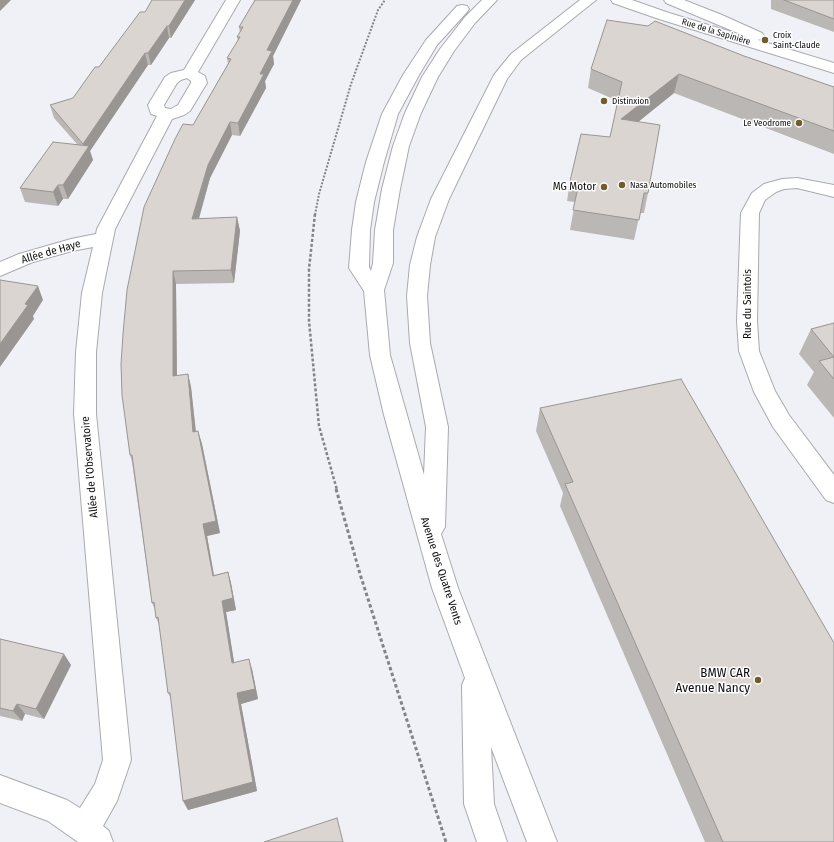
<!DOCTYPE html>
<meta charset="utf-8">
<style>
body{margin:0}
canvas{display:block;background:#f0f1f6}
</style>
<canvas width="834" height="842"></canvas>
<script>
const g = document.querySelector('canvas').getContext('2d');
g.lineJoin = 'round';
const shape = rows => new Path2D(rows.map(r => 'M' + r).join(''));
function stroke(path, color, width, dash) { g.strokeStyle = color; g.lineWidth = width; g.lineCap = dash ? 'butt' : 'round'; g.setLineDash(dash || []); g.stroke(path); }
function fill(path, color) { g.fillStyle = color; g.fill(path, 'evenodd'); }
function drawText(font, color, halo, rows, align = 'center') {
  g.font = font + ' "Fira Sans Condensed",sans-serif'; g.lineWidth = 3; g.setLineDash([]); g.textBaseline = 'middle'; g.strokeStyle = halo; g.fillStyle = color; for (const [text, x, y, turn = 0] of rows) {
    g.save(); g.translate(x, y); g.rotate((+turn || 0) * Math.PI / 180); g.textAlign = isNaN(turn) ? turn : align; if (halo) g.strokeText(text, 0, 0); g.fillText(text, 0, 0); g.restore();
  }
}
const street = shape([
 [226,0,240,0,198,72,205,76,207,83,190,111,184,115,172,119,115,229,102,293,96,352,96,414,131,760,117,801,103,826,109,831,113,842,78,842,48,821,0,803,0,775,67,800,80,808,95,784,103,760,74,414,76,352,82,293,93,247,72,251,33,262,0,276,0,262,19,254,71,239,96,234,97,229,157,116,151,114,148,105,165,77,171,73,184,70,226,0],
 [187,78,191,81,191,83,178,105,171,109,165,108,164,105,177,83,181,80,187,78],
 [797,178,834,185,834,197,797,188,784,189,776,192,765,200,759,213,757,321,759,351,775,391,789,415,834,475,834,503,826,500,773,427,754,392,739,351,737,321,741,213,752,193,764,184,782,179,797,178]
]);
const secondary = shape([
 [611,0,632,0,669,13,834,63,834,73,659,19,613,3,611,0]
]);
const primary = shape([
 [482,0,497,0,475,23,454,51,438,77,421,113,409,146,400,189,393,230,393,263,384,290,390,355,424,475,426,427,410,343,407,296,410,265,417,237,431,199,494,75,511,54,580,0,596,0,521,60,507,79,449,199,435,237,430,265,427,296,430,343,448,427,445,527,441,534,458,588,557,842,527,842,491,747,494,804,507,842,477,842,464,804,462,685,465,678,432,588,384,415,370,355,364,291,349,268,352,230,356,202,366,162,382,114,403,75,426,40,457,6,462,5,467,6,469,9,467,12,437,45,419,75,398,114,384,162,374,202,370,230,369,267,371,271,373,263,375,230,382,189,393,146,405,113,422,77,440,49,465,17,482,0],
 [664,0,684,0,722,15,762,33,764,36,762,39,757,40,752,39,666,3,664,0]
]);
stroke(street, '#a9aaaf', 2);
stroke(secondary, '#a9aaaf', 2);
stroke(primary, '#a9aaaf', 2);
stroke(shape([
 [315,215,319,194,351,84,378,10,385,0]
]), '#848488', 2, [2, 1.5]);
stroke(shape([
 [315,214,309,269,309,321,319,426,337,490]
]), '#848488', 2.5, [3, 2]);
stroke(shape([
 [336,489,360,574,446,842]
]), '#848488', 3, [3.5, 2.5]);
fill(street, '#fff');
fill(secondary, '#fff');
fill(primary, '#fff');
fill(shape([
 [152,0,195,0,171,38,169,38,151,65,148,65,90,151,93,160,68,199,63,199,58,206,25,202,20,188,77,144,54,118,50,105,73,98,99,67,145,12],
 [255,0,301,0,273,56,274,64,265,81,266,88,240,136,232,135,210,178,199,219,237,217,240,231,234,283,176,284,177,376,188,374,191,387,196,431,198,431,202,444,220,533,207,536,214,575,228,572,231,583,236,610,226,612,234,663,252,669,258,699,241,704,257,791,188,810,171,698,168,693,159,624,156,618,155,609,152,603,132,462,130,455,193,125,228,64,227,58,238,41,237,37,240,33,239,27],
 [771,0,834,0,834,32,771,9],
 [744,56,834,87,834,154,674,93,638,122,648,193,644,213,640,213,634,240,570,230,575,202,567,201,570,181,610,137,618,101,588,88,591,69],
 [834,323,834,418,807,385,814,372,799,354,811,329],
 [540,408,834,842,705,842,560,506,563,493,536,431],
 [0,639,71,665,44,719,25,714,22,721,0,716]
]), '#bbb7b4');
fill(shape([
 [0,0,11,0,0,11],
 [185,0,195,0,171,38,169,26],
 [293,0,301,0,273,56,274,64,265,81,266,88,240,136,238,123,260,74,267,50],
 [167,26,169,38,151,65,148,53],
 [145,53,148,65,90,151,93,160,68,199,63,185,85,151,83,144],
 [679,74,674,93,617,139,621,119],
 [230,122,232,135,210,178,195,232,192,219,208,165],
 [58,185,63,199,58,206,53,192],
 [237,217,240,231,234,283,231,270],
 [173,271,176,284,177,389,173,376],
 [38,286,43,300,33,316,34,319,0,367,0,344,25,304],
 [188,374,191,387,197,444,193,432],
 [198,431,202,444,220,533,207,536,216,587,213,576,203,524],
 [228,572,231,583,236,610,226,612,236,674,232,663,222,601],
 [64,654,71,665,44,719,36,709],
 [249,659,252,669,258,699,241,704,257,791,188,810,183,801,237,693],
 [17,704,25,714,22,721,13,711]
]), '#999592');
const building = shape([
 [152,0,185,0,169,26,167,26,148,53,145,53,83,144,50,105,73,98,95,67,99,67,140,12,145,12,152,0],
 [255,0,293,0,267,50,272,51,260,74,264,74,238,123,230,122,208,165,192,219,237,217,231,270,173,271,173,376,188,374,193,432,198,431,216,521,203,524,213,576,228,572,233,598,222,601,232,663,249,659,255,689,237,693,253,782,183,801,170,693,168,693,158,617,156,618,154,602,152,603,132,455,130,455,122,395,121,364,123,334,127,290,144,207,175,139,183,124,193,125,231,59,227,58,240,37,237,37,243,27,239,27,255,0],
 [784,0,834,0,834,19,784,0],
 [607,20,648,26,655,21,744,56,834,87,834,131,679,74,621,119,660,125,648,193,644,193,639,220,573,210,579,183,570,181,581,134,610,137,622,82,591,69,607,20],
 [53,142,89,146,63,185,58,185,53,192,20,188,53,142],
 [0,280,38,286,25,304,28,305,0,344,0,280],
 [834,323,834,379,819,361,834,357,811,329,834,323],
 [681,379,834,643,834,842,723,842,565,484,573,482,540,408,681,379],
 [0,639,64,654,36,709,17,704,13,711,0,708,0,639],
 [337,818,343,842,264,842,337,818]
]);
fill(building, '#dad5d1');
stroke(building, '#999592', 1);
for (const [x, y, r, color] of [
 [765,40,4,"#735c2c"],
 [604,101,4,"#735c2c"],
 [799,123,4,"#735c2c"],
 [622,185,4,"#735c2c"],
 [604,187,4,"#735c2c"],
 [758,680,4,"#735c2c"]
]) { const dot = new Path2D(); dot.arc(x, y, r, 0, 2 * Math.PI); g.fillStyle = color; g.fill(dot); stroke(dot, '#fefefe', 1.5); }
drawText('9px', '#0d0d0f', '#fefefe', [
 ["Rue de la Sapinière",716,32,17]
]);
drawText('9px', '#0d0d0f', '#fefefe', [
 ["Croix",773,35],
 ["Saint-Claude",773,45],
 ["Distinxion",612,101],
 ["Le Veodrome",791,123,"right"],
 ["Nasa Automobiles",630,185]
], 'left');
drawText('11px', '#0d0d0f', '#fefefe', [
 ["MG Motor",596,187]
], 'right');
drawText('11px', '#0d0d0f', '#fefefe', [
 ["Allée de Haye",51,252,-16],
 ["Rue du Saintois",748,304,-90],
 ["Allée de l'Observatoire",90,467,-95],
 ["Avenue des Quatre Vents",441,571,72]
]);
drawText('13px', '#0d0d0f', '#fefefe', [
 ["BMW CAR",750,673],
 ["Avenue Nancy",750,688]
], 'right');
</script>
